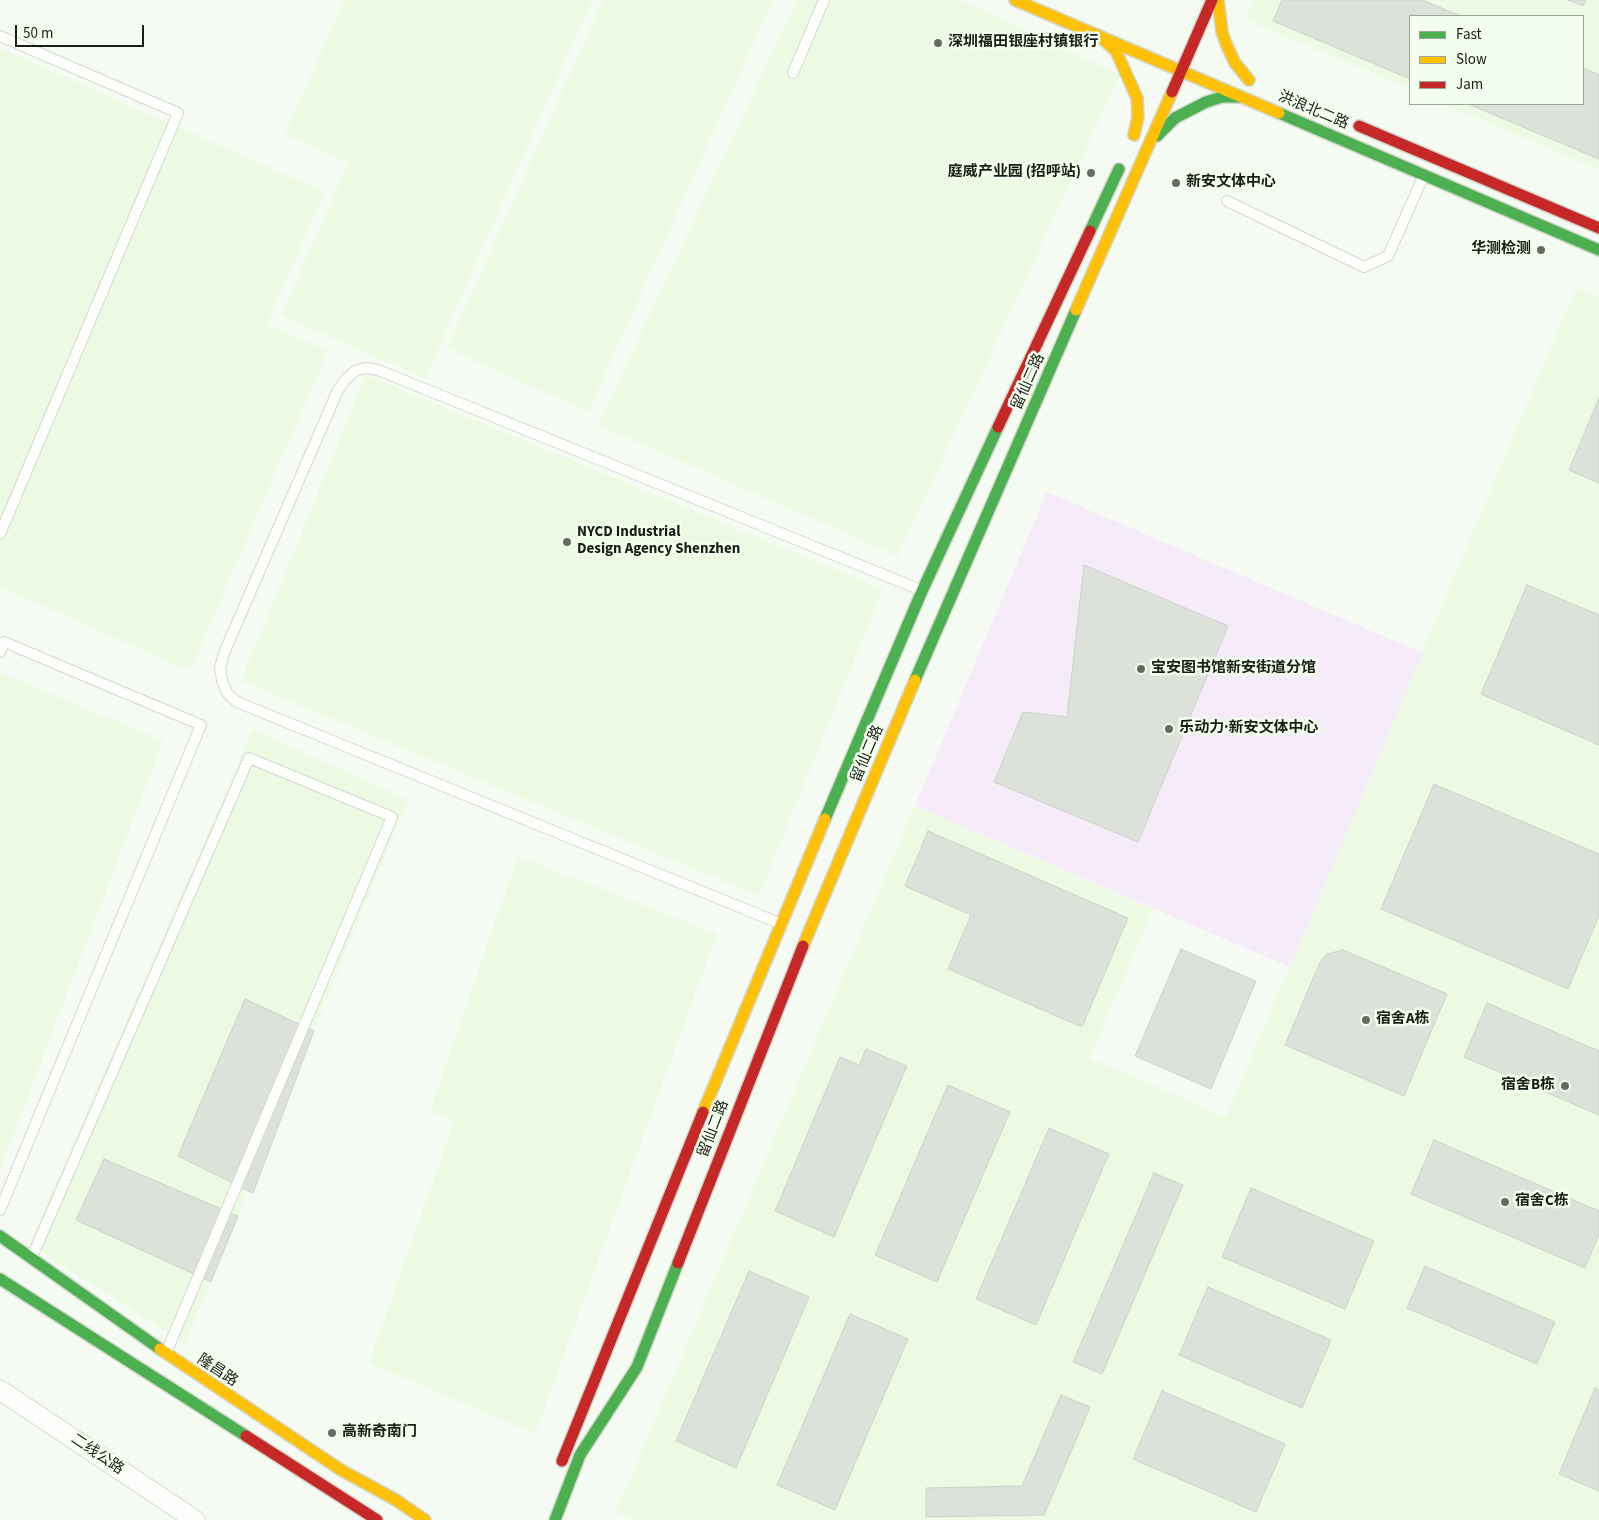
<!DOCTYPE html>
<meta charset="utf-8">
<style>
body{margin:0}
#map{position:relative;width:1599px;height:1520px;overflow:hidden;background:#f5faf2;font-family:"Source Sans 3",sans-serif}
canvas{display:block}
.legend{position:absolute;left:1409px;top:15px;width:175px;height:90px;box-sizing:border-box;background:#f4feee;border:1px solid #9ca497;margin:0;padding:6px 9px;list-style:none;font-size:15px;color:#191e15}
.legend li{display:flex;align-items:center;gap:10px;height:25px}
.legend b{width:25px;border:1px solid #9ca497}
.scale{position:absolute;left:15px;top:25px;width:129px;height:22px;box-sizing:border-box;border:2px solid #191e15;border-top:0;padding-left:6px;font-size:15px;line-height:18px;white-space:nowrap;color:#191e15;-webkit-text-stroke:4px #f4feee;paint-order:stroke}
</style>
<div id="map">
<canvas width="1599" height="1520"></canvas>
<ul class="legend">
<li><b style="height:6px;background:#4caf50"></b>Fast</li>
<li><b style="height:6px;background:#ffc107"></b>Slow</li>
<li><b style="height:6px;background:#c62828"></b>Jam</li>
</ul>
<div class="scale">50 m</div>
</div>
<script>
const g = document.querySelector('canvas').getContext('2d');
g.lineJoin = 'round';
function fill(path, color) { g.fillStyle = color; g.fill(path, 'evenodd'); }
const shape = rows => new Path2D(rows.map(r => 'M' + r).join(''));
function stroke(path, color, width, dash) { g.strokeStyle = color; g.lineWidth = width; g.lineCap = dash ? 'butt' : 'round'; g.setLineDash(dash || []); g.stroke(path); }
function drawText(font, color, halo, rows, align = 'center') {
  g.font = font + ' "Source Sans 3","Noto Sans SC",sans-serif'; g.lineWidth = 5; g.setLineDash([]); g.textBaseline = 'middle'; g.strokeStyle = halo; g.fillStyle = color; for (const [text, x, y, turn = 0] of rows) {
    g.save(); g.translate(x, y); g.rotate((+turn || 0) * Math.PI / 180); g.textAlign = isNaN(turn) ? turn : align; if (halo) g.strokeText(text, 0, 0); g.fillText(text, 0, 0); g.restore();
  }
}
fill(shape([
 [344,0,592,0,425,379,281,315,348,163,285,134],
 [603,0,773,0,588,412,447,348],
 [797,0,961,0,1120,75,898,556,598,425],
 [1253,0,1599,0,1599,170,1444,104,1583,104,1583,16,1410,16,1410,89,1245,19],
 [0,48,325,192,267,324,328,351,190,671,0,587],
 [1576,288,1599,298,1599,1520,634,1520,616,1512,915,806,1153,909,1090,1058,1226,1117],
 [366,375,883,589,759,896,241,681],
 [0,672,163,741,0,1170],
 [253,729,408,800,185,1344,29,1244],
 [518,856,717,934,535,1434,369,1363,454,1122,430,1111]
]), '#ecfae4');
fill(shape([
 [1047,492,1423,653,1290,967,915,806]
]), '#f6ebf9');
const building = shape([
 [1282,0,1422,0,1461,16,1410,16,1410,79,1273,21,1282,0],
 [1568,0,1586,0,1583,6,1568,0],
 [1583,68,1599,75,1599,159,1468,104,1583,104,1583,68],
 [1599,398,1599,483,1569,470,1599,398],
 [1084,565,1228,626,1138,842,994,782,1023,712,1067,717,1084,565],
 [1527,585,1599,615,1599,745,1481,694,1527,585],
 [1434,784,1599,854,1599,916,1568,989,1381,909,1434,784],
 [928,831,1128,918,1082,1027,948,969,971,915,905,886,928,831],
 [1181,949,1256,981,1211,1089,1135,1056,1181,949],
 [1343,950,1447,994,1404,1096,1285,1045,1320,962,1327,954,1343,950],
 [245,999,314,1031,253,1193,178,1156,245,999],
 [1487,1003,1599,1051,1599,1115,1464,1057,1487,1003],
 [866,1049,907,1066,834,1237,775,1211,840,1057,859,1065,866,1049],
 [948,1085,1010,1112,937,1282,875,1255,948,1085],
 [1049,1128,1109,1154,1036,1325,976,1299,1049,1128],
 [1434,1140,1599,1211,1599,1234,1585,1268,1411,1194,1434,1140],
 [104,1159,238,1216,211,1282,76,1220,104,1159],
 [1154,1173,1183,1185,1102,1374,1073,1362,1154,1173],
 [1251,1188,1374,1241,1345,1309,1222,1257,1251,1188],
 [1425,1266,1555,1322,1537,1364,1407,1308,1425,1266],
 [749,1271,809,1297,736,1468,676,1441,749,1271],
 [1208,1287,1331,1340,1302,1408,1179,1355,1208,1287],
 [850,1314,908,1339,835,1510,777,1485,850,1314],
 [1595,1388,1599,1390,1599,1491,1559,1474,1595,1388],
 [1162,1391,1285,1444,1256,1512,1133,1459,1162,1391],
 [1061,1395,1090,1407,1044,1515,926,1517,926,1488,1022,1486,1061,1395]
]);
fill(building, '#dce2d9');
stroke(building, '#cdd2c9', 1);
const lane = shape([
 [0,36,178,113,0,534],
 [793,73,824,0],
 [1227,201,1364,267,1388,256,1424,175],
 [0,652,4,642,201,725,0,1210],
 [779,923,237,702,227,693,222,680,220,668,224,653,338,390,346,379,355,371,365,368,378,370,921,590],
 [32,1257,249,758,392,817,166,1353]
]);
const street = shape([
 [0,1390,195,1520]
]);
const fast = shape([
 [1279,113,1599,250],
 [1157,136,1175,118,1206,102,1222,97,1241,97],
 [1090,231,1119,169],
 [915,680,1076,310],
 [825,819,922,591,998,427],
 [0,1236,160,1349],
 [0,1279,246,1436],
 [555,1520,580,1455,637,1367,678,1263]
]);
const slow = shape([
 [1015,0,1279,113],
 [1218,0,1222,32,1227,46,1235,63,1249,80],
 [1104,40,1116,51,1137,98,1138,117,1134,135],
 [1076,310,1172,92],
 [803,946,915,680],
 [703,1112,825,819],
 [160,1349,341,1470,396,1500,425,1520]
]);
const jam = shape([
 [1172,92,1212,0],
 [1359,126,1599,228],
 [998,427,1090,231],
 [678,1263,803,946],
 [246,1436,377,1520],
 [562,1461,703,1112]
]);
stroke(lane, '#d2d7ce', 12);
stroke(street, '#d2d7ce', 21);
stroke(fast, '#d2d7ce', 14);
stroke(slow, '#d2d7ce', 14);
stroke(jam, '#d2d7ce', 14);
stroke(lane, '#fefefd', 10);
stroke(street, '#fefefd', 19);
stroke(fast, '#4caf50', 11);
stroke(slow, '#ffc107', 11);
stroke(jam, '#c62828', 11);
for (const [x, y, r, color] of [
 [938,43,5,"#666b62"],
 [1091,173,5,"#666b62"],
 [1176,183,5,"#666b62"],
 [1541,250,5,"#666b62"],
 [567,542,5,"#666b62"],
 [1141,669,5,"#666b62"],
 [1169,729,5,"#666b62"],
 [1366,1020,5,"#666b62"],
 [1565,1086,5,"#666b62"],
 [1505,1202,5,"#666b62"],
 [332,1433,5,"#666b62"]
]) { const dot = new Path2D(); dot.arc(x, y, r, 0, 2 * Math.PI); g.fillStyle = color; g.fill(dot); stroke(dot, '#f4feee', 2); }
drawText('bold 15px', '#191e15', '#f4feee', [
 ["深圳福田银座村镇银行",948,43],
 ["庭威产业园 (招呼站)",1081,173,"right"],
 ["新安文体中心",1186,183],
 ["华测检测",1531,250,"right"],
 ["NYCD Industrial",577,533],
 ["Design Agency Shenzhen",577,550],
 ["宝安图书馆新安街道分馆",1151,669],
 ["乐动力·新安文体中心",1179,729],
 ["宿舍A栋",1376,1020],
 ["宿舍B栋",1555,1086,"right"],
 ["宿舍C栋",1515,1202],
 ["高新奇南门",342,1433]
], 'left');
drawText('15px', '#191e15', '#f4feee', [
 ["洪浪北二路",1313,111,23],
 ["留仙二路",1029,382,-66],
 ["留仙二路",868,754,-67],
 ["留仙二路",714,1129,-69],
 ["隆昌路",217,1371,34],
 ["二线公路",97,1455,34]
]);
</script>
